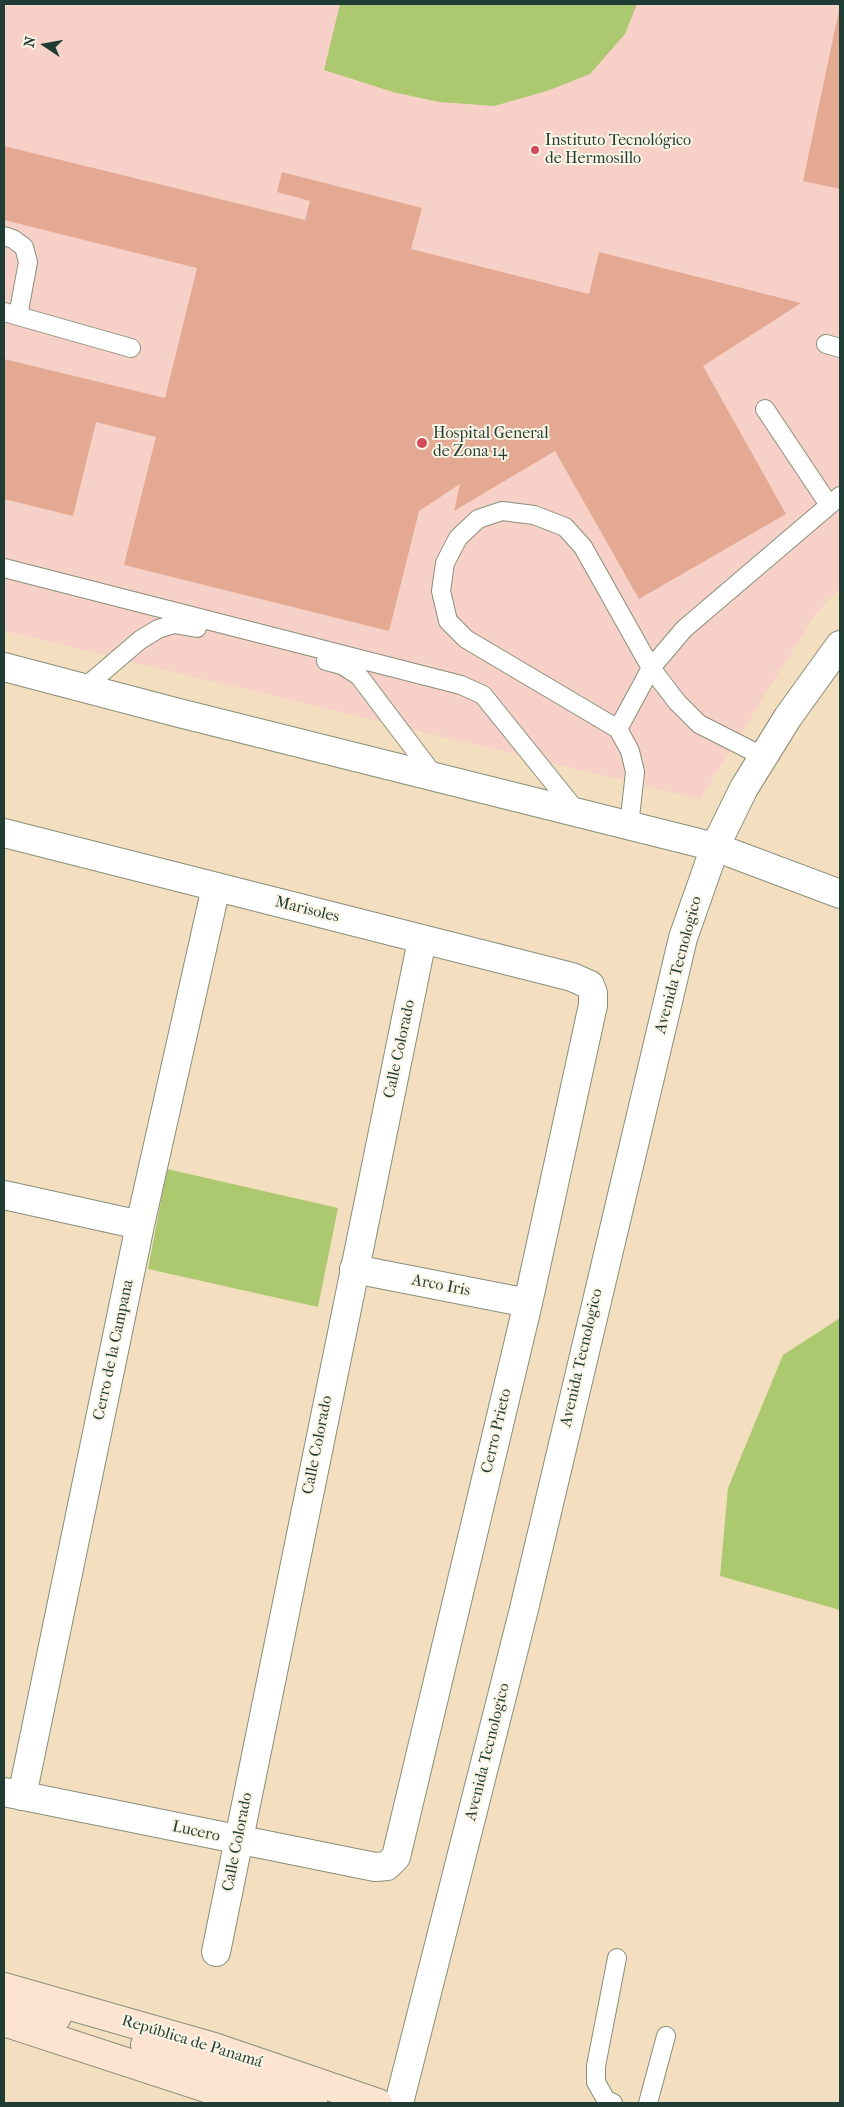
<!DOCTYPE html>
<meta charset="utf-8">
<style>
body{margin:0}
#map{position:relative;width:844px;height:2107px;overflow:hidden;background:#f3dfc0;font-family:"IM FELL French Canon",serif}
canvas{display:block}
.frame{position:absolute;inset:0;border:5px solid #1f3d34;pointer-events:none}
.north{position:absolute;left:20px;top:20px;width:50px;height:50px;-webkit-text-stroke:4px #fcf5e5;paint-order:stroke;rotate:282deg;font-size:14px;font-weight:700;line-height:20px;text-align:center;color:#1f3d34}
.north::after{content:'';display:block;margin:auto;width:18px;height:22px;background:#1f3d34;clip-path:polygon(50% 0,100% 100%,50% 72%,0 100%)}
</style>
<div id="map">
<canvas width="844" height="2107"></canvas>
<div class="frame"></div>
<div class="north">N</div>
</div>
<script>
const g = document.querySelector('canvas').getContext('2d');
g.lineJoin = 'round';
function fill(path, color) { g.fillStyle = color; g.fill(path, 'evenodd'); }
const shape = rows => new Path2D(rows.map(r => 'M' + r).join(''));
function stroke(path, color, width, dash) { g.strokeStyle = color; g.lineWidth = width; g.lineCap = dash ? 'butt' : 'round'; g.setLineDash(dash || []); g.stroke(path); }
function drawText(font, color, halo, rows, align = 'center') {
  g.font = font + ' "IM FELL French Canon",serif'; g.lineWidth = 4; g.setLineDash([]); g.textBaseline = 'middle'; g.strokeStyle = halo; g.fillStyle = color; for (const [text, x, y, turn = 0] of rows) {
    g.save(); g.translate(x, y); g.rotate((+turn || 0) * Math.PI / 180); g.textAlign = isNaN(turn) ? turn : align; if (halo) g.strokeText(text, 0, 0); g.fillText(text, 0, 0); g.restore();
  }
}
fill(shape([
 [4,4,840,4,840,588,817,612,700,799,4,631]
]), '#f7d1c7');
fill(shape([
 [340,4,637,4,625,34,590,74,547,91,494,106,439,102,393,92,324,70],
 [167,1169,338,1208,318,1307,148,1269],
 [840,1318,840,1610,720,1576,728,1488,783,1355]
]), '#adc96f');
fill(shape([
 [839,10,840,10,840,189,803,181],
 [4,146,305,220,310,201,277,192,282,172,422,208,411,249,589,294,599,252,801,303,703,366,786,514,639,599,555,451,454,511,460,484,419,511,389,631,124,565,156,437,96,422,73,516,4,499,4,359,165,398,197,268,4,220]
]), '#e3a992');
const service = shape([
 [4,236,13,239,24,247,28,262,18,316],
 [4,312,131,348],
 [826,344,840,348],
 [765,409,829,505],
 [4,568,461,685,483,695,578,813],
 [326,661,342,665,359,676,436,778],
 [84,688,140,640,158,629,174,624,197,628],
 [618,729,651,668,684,629,840,496],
 [629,826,635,772,630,751,618,729,466,639,448,621,441,591,445,563,458,538,478,519,502,511,534,515,565,527,583,547,651,668,677,702,699,724,764,757],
 [613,2103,606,2100,596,2082,596,2066,617,1958],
 [648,2103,666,2036]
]);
const minor = shape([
 [4,667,179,713,715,847,840,894],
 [4,833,572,977,590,985,593,993,593,1005,528,1303,396,1857,387,1866,375,1867,4,1792],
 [4,1195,140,1225],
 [354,1269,528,1303],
 [22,1796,140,1225,216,887],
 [216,1952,422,940]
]);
const tertiary = shape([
 [399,2103,524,1609,683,938,715,847,744,788,788,717,840,645]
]);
const secondary = shape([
 [4,1987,214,2047,378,2103],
 [4,2011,21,2011,57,2017],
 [4,2022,252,2103],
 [145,2045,313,2103]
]);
stroke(service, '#898e7a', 20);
stroke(minor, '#898e7a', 30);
stroke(tertiary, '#898e7a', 30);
stroke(secondary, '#898e7a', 30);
stroke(service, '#fff', 18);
stroke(minor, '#fff', 28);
stroke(tertiary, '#fff', 28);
stroke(secondary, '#fde4d1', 28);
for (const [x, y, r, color] of [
 [535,150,5,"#d1495b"],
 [422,443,6,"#d1495b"]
]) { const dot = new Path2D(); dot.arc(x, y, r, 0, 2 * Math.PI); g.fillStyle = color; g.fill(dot); stroke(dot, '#fcf5e5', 2); }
drawText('16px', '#1f3d34', '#fcf5e5', [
 ["Instituto Tecnológico",545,141],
 ["de Hermosillo",545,159],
 ["Hospital General",433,434],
 ["de Zona 14",433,452]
], 'left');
drawText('16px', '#1f3d34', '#fcf5e5', [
 ["Marisoles",307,910,14],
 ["Avenida Tecnologico",679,965,-75],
 ["Calle Colorado",400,1049,-78],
 ["Arco Iris",441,1286,11],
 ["Cerro de la Campana",114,1350,-78],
 ["Avenida Tecnologico",582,1358,-77],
 ["Cerro Prieto",497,1431,-77],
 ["Calle Colorado",318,1445,-79],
 ["Avenida Tecnologico",488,1752,-76],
 ["Lucero",196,1832,12],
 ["Calle Colorado",238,1842,-79],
 ["República de Panamá",192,2042,17]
]);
</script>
